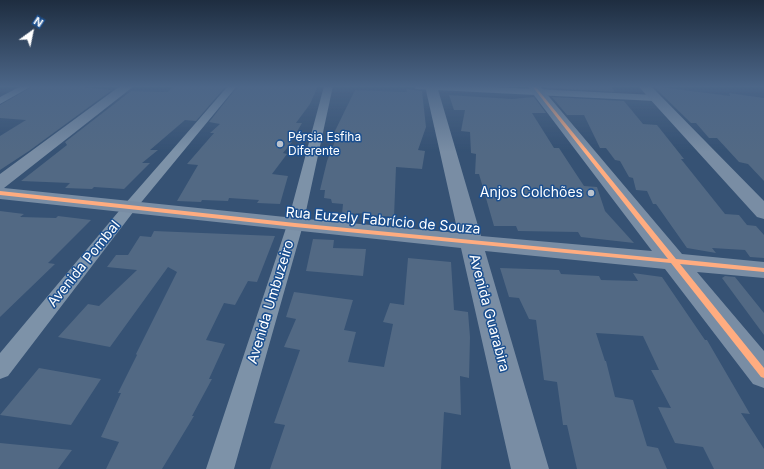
<!DOCTYPE html>
<meta charset="utf-8">
<style>
body{margin:0}
#map{position:relative;width:764px;height:469px;overflow:hidden;background:#365274;font-family:Inter,sans-serif}
canvas{display:block}
.north{position:absolute;left:12px;top:12px;width:40px;height:40px;-webkit-text-stroke:3px #1b4f8f;paint-order:stroke;rotate:33deg;font-size:11px;font-weight:700;line-height:16px;text-align:center;color:#fff}
.north::after{content:'';display:block;margin:auto;width:14px;height:18px;background:#fff;clip-path:polygon(50% 0,100% 100%,50% 72%,0 100%)}
</style>
<div id="map">
<canvas width="764" height="469"></canvas>
<div class="north">N</div>
</div>
<script>
const g = document.querySelector('canvas').getContext('2d');
g.lineJoin = 'round';
function fill(path, color) { g.fillStyle = color; g.fill(path, 'evenodd'); }
const shape = rows => new Path2D(rows.map(r => 'M' + r).join(''));
function stroke(path, color, width, dash) { g.strokeStyle = color; g.lineWidth = width; g.lineCap = dash ? 'butt' : 'round'; g.setLineDash(dash || []); g.stroke(path); }
function drawText(font, color, halo, rows, align = 'center') {
  g.font = font + ' Inter,sans-serif'; g.lineWidth = 3; g.setLineDash([]); g.textBaseline = 'middle'; g.strokeStyle = halo; g.fillStyle = color; for (const [text, x, y, turn = 0] of rows) {
    g.save(); g.translate(x, y); g.rotate((+turn || 0) * Math.PI / 180); g.textAlign = isNaN(turn) ? turn : align; if (halo) g.strokeText(text, 0, 0); g.fillText(text, 0, 0); g.restore();
  }
}
fill(shape([
 [33,86,72,86,112,90,29,151,0,170,0,136,26,120,0,118,0,105],
 [175,86,226,86,196,121,185,120,150,150,158,150,142,163,150,163,124,189,94,187,92,189,65,188,70,183,21,181,67,145,65,142,131,91,167,92],
 [238,86,318,86,310,104,296,123,302,123,291,142,292,142,283,153,287,154,272,174,288,176,280,204,257,203,259,200,229,198,228,201,202,200,201,202,177,201,198,165,187,164,214,133,210,133,220,124,209,122],
 [546,86,611,86,615,92,547,88],
 [653,86,730,96,729,93,764,98,764,181,748,164,739,162,717,138,709,138,696,123,691,123],
 [406,89,422,91,426,127,418,150,425,151,422,169,396,167,394,217,370,215,370,213,342,214,343,204,332,203,331,199,324,198,325,190,320,190,327,161,338,134,334,133,355,90,407,92],
 [449,95,512,99,534,97,546,113,532,113,554,148,559,148,584,186,597,187,605,211,634,243,581,237,578,232,518,231,516,226,494,226,479,174,475,174,476,154,471,153,470,132,461,131,465,110,454,110],
 [552,97,624,101,643,124,657,125,684,159,681,159,725,214,739,215,747,225,756,226,764,235,764,258,750,257,745,250,712,248,716,253,687,248,656,204,653,204,647,191,636,190,633,178,629,177,620,161,615,160,606,148,600,148,584,115,567,115],
 [0,211,24,214,20,217,56,218,58,216,91,220,48,263,55,264,0,317],
 [154,231,275,236,257,282,248,281,235,305,224,303,206,340,225,344,209,379,212,379,192,416,194,416,162,469,106,469,119,442,101,437,121,393,118,393,137,355,136,354,177,272,168,267,110,347,58,337,88,304,99,306,137,270,107,267,116,255,128,255,140,236,151,237],
 [313,239,334,240,333,248,366,249,363,276,306,271],
 [408,258,451,262,454,310,468,312,470,337,469,378,460,376,461,415,444,412,441,469,270,469,285,425,274,423,300,350,284,347,296,319,286,317,294,292,353,300,344,330,356,332,348,362,384,367,393,324,383,322,390,303,404,305],
 [500,268,559,270,561,274,599,276,601,280,638,281,633,273,662,277,705,340,707,340,750,414,741,413,764,449,764,469,714,469,703,447,675,443,658,407,671,408,651,370,659,370,643,336,596,333,605,361,606,361,615,397,633,400,647,446,658,448,667,469,577,469,567,425,563,425,557,382,544,380,536,320,529,319,519,298,509,297],
 [725,276,735,277,764,313,764,335,722,278],
 [39,368,101,379,71,425,0,415],
 [0,443,72,450,58,469,0,469]
]), '#526984');
fill(shape([
 [21,86,32,86,0,104,0,97,21,86],
 [228,86,237,86,134,211,8,376,0,379,0,353,124,205,228,86],
 [324,86,333,86,303,225,234,469,206,469,287,225,324,86],
 [412,86,476,86,655,95,660,98,655,101,416,89,412,86]
]), '#7d92a8');
fill(shape([
 [120,86,134,86,4,188,295,218,458,233,425,86,437,86,481,236,652,251,527,86,540,86,682,254,764,262,764,278,697,272,764,351,764,388,753,384,665,269,485,251,549,469,511,469,461,248,0,199,0,174,120,86],
 [638,86,651,86,764,201,764,219,757,217,638,86]
]), '#798da4');
fill(shape([
 [532,86,535,86,676,259,764,268,764,272,680,264,764,368,764,378,761,377,671,263,295,227,0,195,0,191,295,223,668,259,532,86]
]), '#ffac80');
const sky = g.createLinearGradient(0, 0, 0, 152);
sky.addColorStop(0, '#1e2d40');
sky.addColorStop(0.57, '#4c6688');
sky.addColorStop(1, '#4c668800');
g.fillStyle = sky;
g.fillRect(0, 0, 764, 152);
for (const [x, y, r, color] of [
 [280,144,4,"#b9c2ce"],
 [591,193,4,"#b9c2ce"]
]) { const dot = new Path2D(); dot.arc(x, y, r, 0, 2 * Math.PI); g.fillStyle = color; g.fill(dot); stroke(dot, '#1b4f8f', 1.5); }
drawText('12px', '#fff', '#1b4f8f', [
 ["Pérsia Esfiha",288,137],
 ["Diferente",288,151]
], 'left');
drawText('14px', '#fff', '#1b4f8f', [
 ["Anjos Colchões",583,193]
], 'right');
drawText('14px', '#fff', '#1b4f8f', [
 ["Rua Euzely Fabrício de Souza",383,221,5],
 ["Avenida Pombal",84,264,-51],
 ["Avenida Umbuzeiro",271,302,-73],
 ["Avenida Guarabira",489,313,75]
]);
</script>
